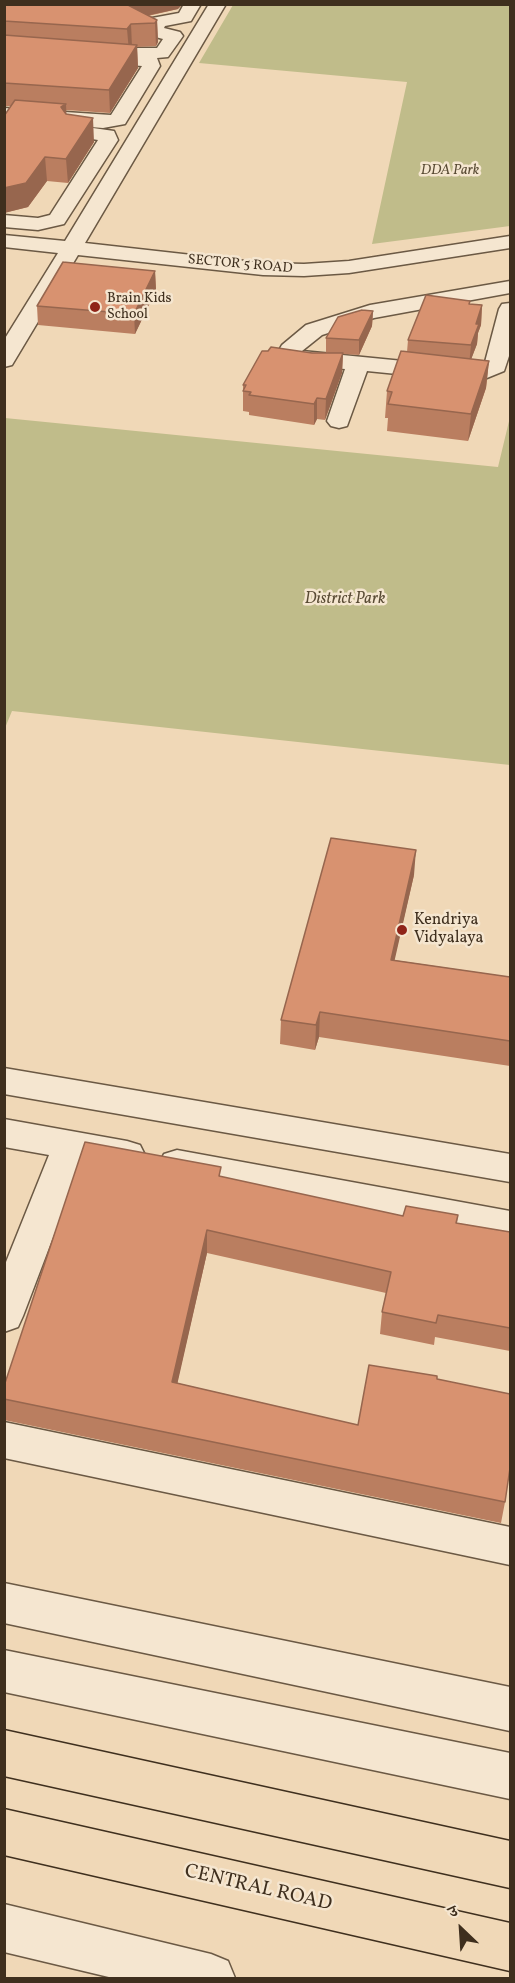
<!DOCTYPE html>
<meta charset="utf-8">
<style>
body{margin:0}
#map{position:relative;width:515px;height:1983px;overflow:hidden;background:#f0d8b7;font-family:Vollkorn,"Noto Serif Devanagari",serif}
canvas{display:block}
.frame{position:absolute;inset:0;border:6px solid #3f2f1e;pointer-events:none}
.north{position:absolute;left:431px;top:1899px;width:60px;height:60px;-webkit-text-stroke:4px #f5e6d0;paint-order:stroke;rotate:335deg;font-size:16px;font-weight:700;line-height:24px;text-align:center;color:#3f2f1e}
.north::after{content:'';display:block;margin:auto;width:21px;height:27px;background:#3f2f1e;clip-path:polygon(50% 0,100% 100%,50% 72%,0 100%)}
</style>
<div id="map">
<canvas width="515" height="1983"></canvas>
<div class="frame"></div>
<div class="north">उ</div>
</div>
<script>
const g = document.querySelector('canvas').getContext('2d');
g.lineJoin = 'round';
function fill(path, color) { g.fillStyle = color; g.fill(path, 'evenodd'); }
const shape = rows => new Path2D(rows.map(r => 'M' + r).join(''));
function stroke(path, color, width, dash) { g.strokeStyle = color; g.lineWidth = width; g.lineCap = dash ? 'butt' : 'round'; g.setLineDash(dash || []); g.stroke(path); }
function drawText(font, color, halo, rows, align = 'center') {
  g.font = font + ' Vollkorn,serif'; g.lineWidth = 5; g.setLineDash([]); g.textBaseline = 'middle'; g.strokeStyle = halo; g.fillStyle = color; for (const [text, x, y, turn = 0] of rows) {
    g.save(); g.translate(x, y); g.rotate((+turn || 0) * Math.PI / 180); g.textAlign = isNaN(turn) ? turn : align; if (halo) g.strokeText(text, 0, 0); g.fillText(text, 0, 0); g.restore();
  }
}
fill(shape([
 [233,5,510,5,510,226,372,244,407,82,199,63],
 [510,417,510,765,12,711,5,728,5,418,498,467]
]), '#c0bc8a');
const minor = shape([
 [184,4,201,4,191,21,165,26,164,28,180,32,183,36,168,57,157,58,160,66,125,124,103,128,79,126,114,131,118,140,64,224,38,230,4,227,4,215,38,218,50,215,98,140,68,135,65,131,74,125,4,120,4,108,111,115,142,66,4,55,4,45,130,54,132,49,138,48,157,48,163,39,148,35,145,31,149,22,152,18,179,13,184,4],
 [209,4,226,4,85,243,263,263,304,264,349,261,510,236,510,248,349,273,304,276,263,275,78,255,12,365,4,367,4,340,58,253,4,247,4,235,65,241,209,4],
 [510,281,510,293,374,318,322,335,302,351,474,368,485,362,499,309,502,304,510,303,510,353,504,371,477,382,367,371,347,426,339,428,331,426,327,421,345,369,286,364,278,362,275,357,282,345,306,325,370,305,510,281],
 [4,1068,510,1154,510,1182,4,1094,4,1068],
 [4,1119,127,1141,140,1145,145,1155,140,1165,127,1169,82,1161,23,1316,18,1327,4,1332,4,1267,49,1155,4,1147,4,1119],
 [177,1150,510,1211,510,1241,177,1178,164,1174,159,1164,164,1154,177,1150],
 [4,1422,510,1527,510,1565,4,1458,4,1422],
 [4,1583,510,1687,510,1731,4,1623,4,1583],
 [4,1650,510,1753,510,1799,4,1692,4,1650],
 [4,1904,211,1954,228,1961,235,1978,113,1978,4,1952,4,1904]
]);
const major = shape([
 [4,1730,510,1841,510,1888,4,1776,4,1730],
 [4,1809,510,1923,510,1971,4,1855,4,1809]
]);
stroke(minor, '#6b5944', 3);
stroke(major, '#3f2f1e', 3);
fill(minor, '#f5e6d0');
fill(major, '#f0d8b7');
fill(shape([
 [4,4,178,9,148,16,157,20,158,42,156,46,137,47,138,68,110,113,66,110,66,114,94,142,68,183,47,181,28,207,4,213,4,116,11,106,4,106],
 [155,271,156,290,135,334,38,325,37,306],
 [470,301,470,304,482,305,481,325,478,333,477,344,471,359,489,361,486,388,468,441,387,431,388,418,385,418,387,391,407,352,408,340],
 [373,311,372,326,359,355,343,354,342,373,325,420,317,419,314,425,249,415,249,412,243,411,243,385,268,351,326,353,326,338],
 [414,875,394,960,510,977,510,1066,319,1037,315,1050,280,1044,281,1020],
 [222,1177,403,1216,458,1215,457,1223,510,1232,510,1351,435,1337,434,1345,380,1334,382,1312,386,1293,207,1253,177,1383,358,1425,437,1379,505,1502,501,1523,4,1420,4,1386]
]), '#ba7e60');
fill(shape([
 [117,4,183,4,178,9,117,22],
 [157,20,158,42,156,46,155,23],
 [131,24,132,47,129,52,127,29],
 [137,45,138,68,110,113,109,90],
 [66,104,67,127,61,107],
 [93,118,94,142,68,183,66,159],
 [45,157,47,181,28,207,4,213,4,188],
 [155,271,156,290,135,334,134,314],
 [482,305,481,325,478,333,477,344,469,365,471,345,476,324],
 [373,311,372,326,359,355,359,340],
 [343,353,342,373,325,420,326,399],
 [489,361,486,388,468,441,471,414],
 [317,398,317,419,314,425,314,404],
 [416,850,414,875,389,985,391,960],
 [320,1012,319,1037,315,1050,316,1025],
 [207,1230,207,1253,173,1403,172,1382]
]), '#97664e');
const building = shape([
 [4,4,126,4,157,20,155,23,131,24,127,29,4,21,4,4],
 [4,35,137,45,109,90,4,83,4,35],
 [15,100,66,104,61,107,66,114,93,118,66,159,45,157,26,183,4,188,4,116,15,100],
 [63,262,155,271,134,314,37,306,63,262],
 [426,295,470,301,469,304,482,305,476,324,479,324,471,345,408,340,426,295],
 [362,310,373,311,359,340,326,338,338,317,362,310],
 [271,347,312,353,343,353,326,399,317,398,314,404,249,395,251,392,243,391,246,385,243,385,262,351,268,351,271,347],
 [401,351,489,361,471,414,388,404,392,392,387,391,401,351],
 [331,838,416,850,391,960,510,977,510,1041,320,1012,316,1025,281,1020,331,838],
 [85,1142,221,1167,219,1176,403,1216,406,1206,458,1215,456,1223,510,1232,510,1328,438,1315,436,1323,382,1312,391,1272,207,1230,172,1382,358,1425,369,1365,437,1376,437,1379,510,1394,510,1468,505,1502,4,1399,4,1386,85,1142]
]);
fill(building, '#d89270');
stroke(building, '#97664e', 1.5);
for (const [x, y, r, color] of [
 [95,307,6,"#8f2418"],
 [402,930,6,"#8f2418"]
]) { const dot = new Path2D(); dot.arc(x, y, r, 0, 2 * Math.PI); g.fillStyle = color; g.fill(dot); stroke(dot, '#f5e6d0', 2); }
drawText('italic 14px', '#594b34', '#f5e6d0', [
 ["DDA Park",450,171]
]);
drawText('14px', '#3f2f1e', '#f5e6d0', [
 ["SECTOR 5 ROAD",240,265,5]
]);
drawText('14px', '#3f2f1e', '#f5e6d0', [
 ["Brain Kids",107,299],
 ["School",107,315]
], 'left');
drawText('italic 16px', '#594b34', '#f5e6d0', [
 ["District Park",345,600]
]);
drawText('16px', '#3f2f1e', '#f5e6d0', [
 ["Kendriya",414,921],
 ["Vidyalaya",414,939]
], 'left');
drawText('20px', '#3f2f1e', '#f5e6d0', [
 ["CENTRAL ROAD",258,1889,13]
]);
</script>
